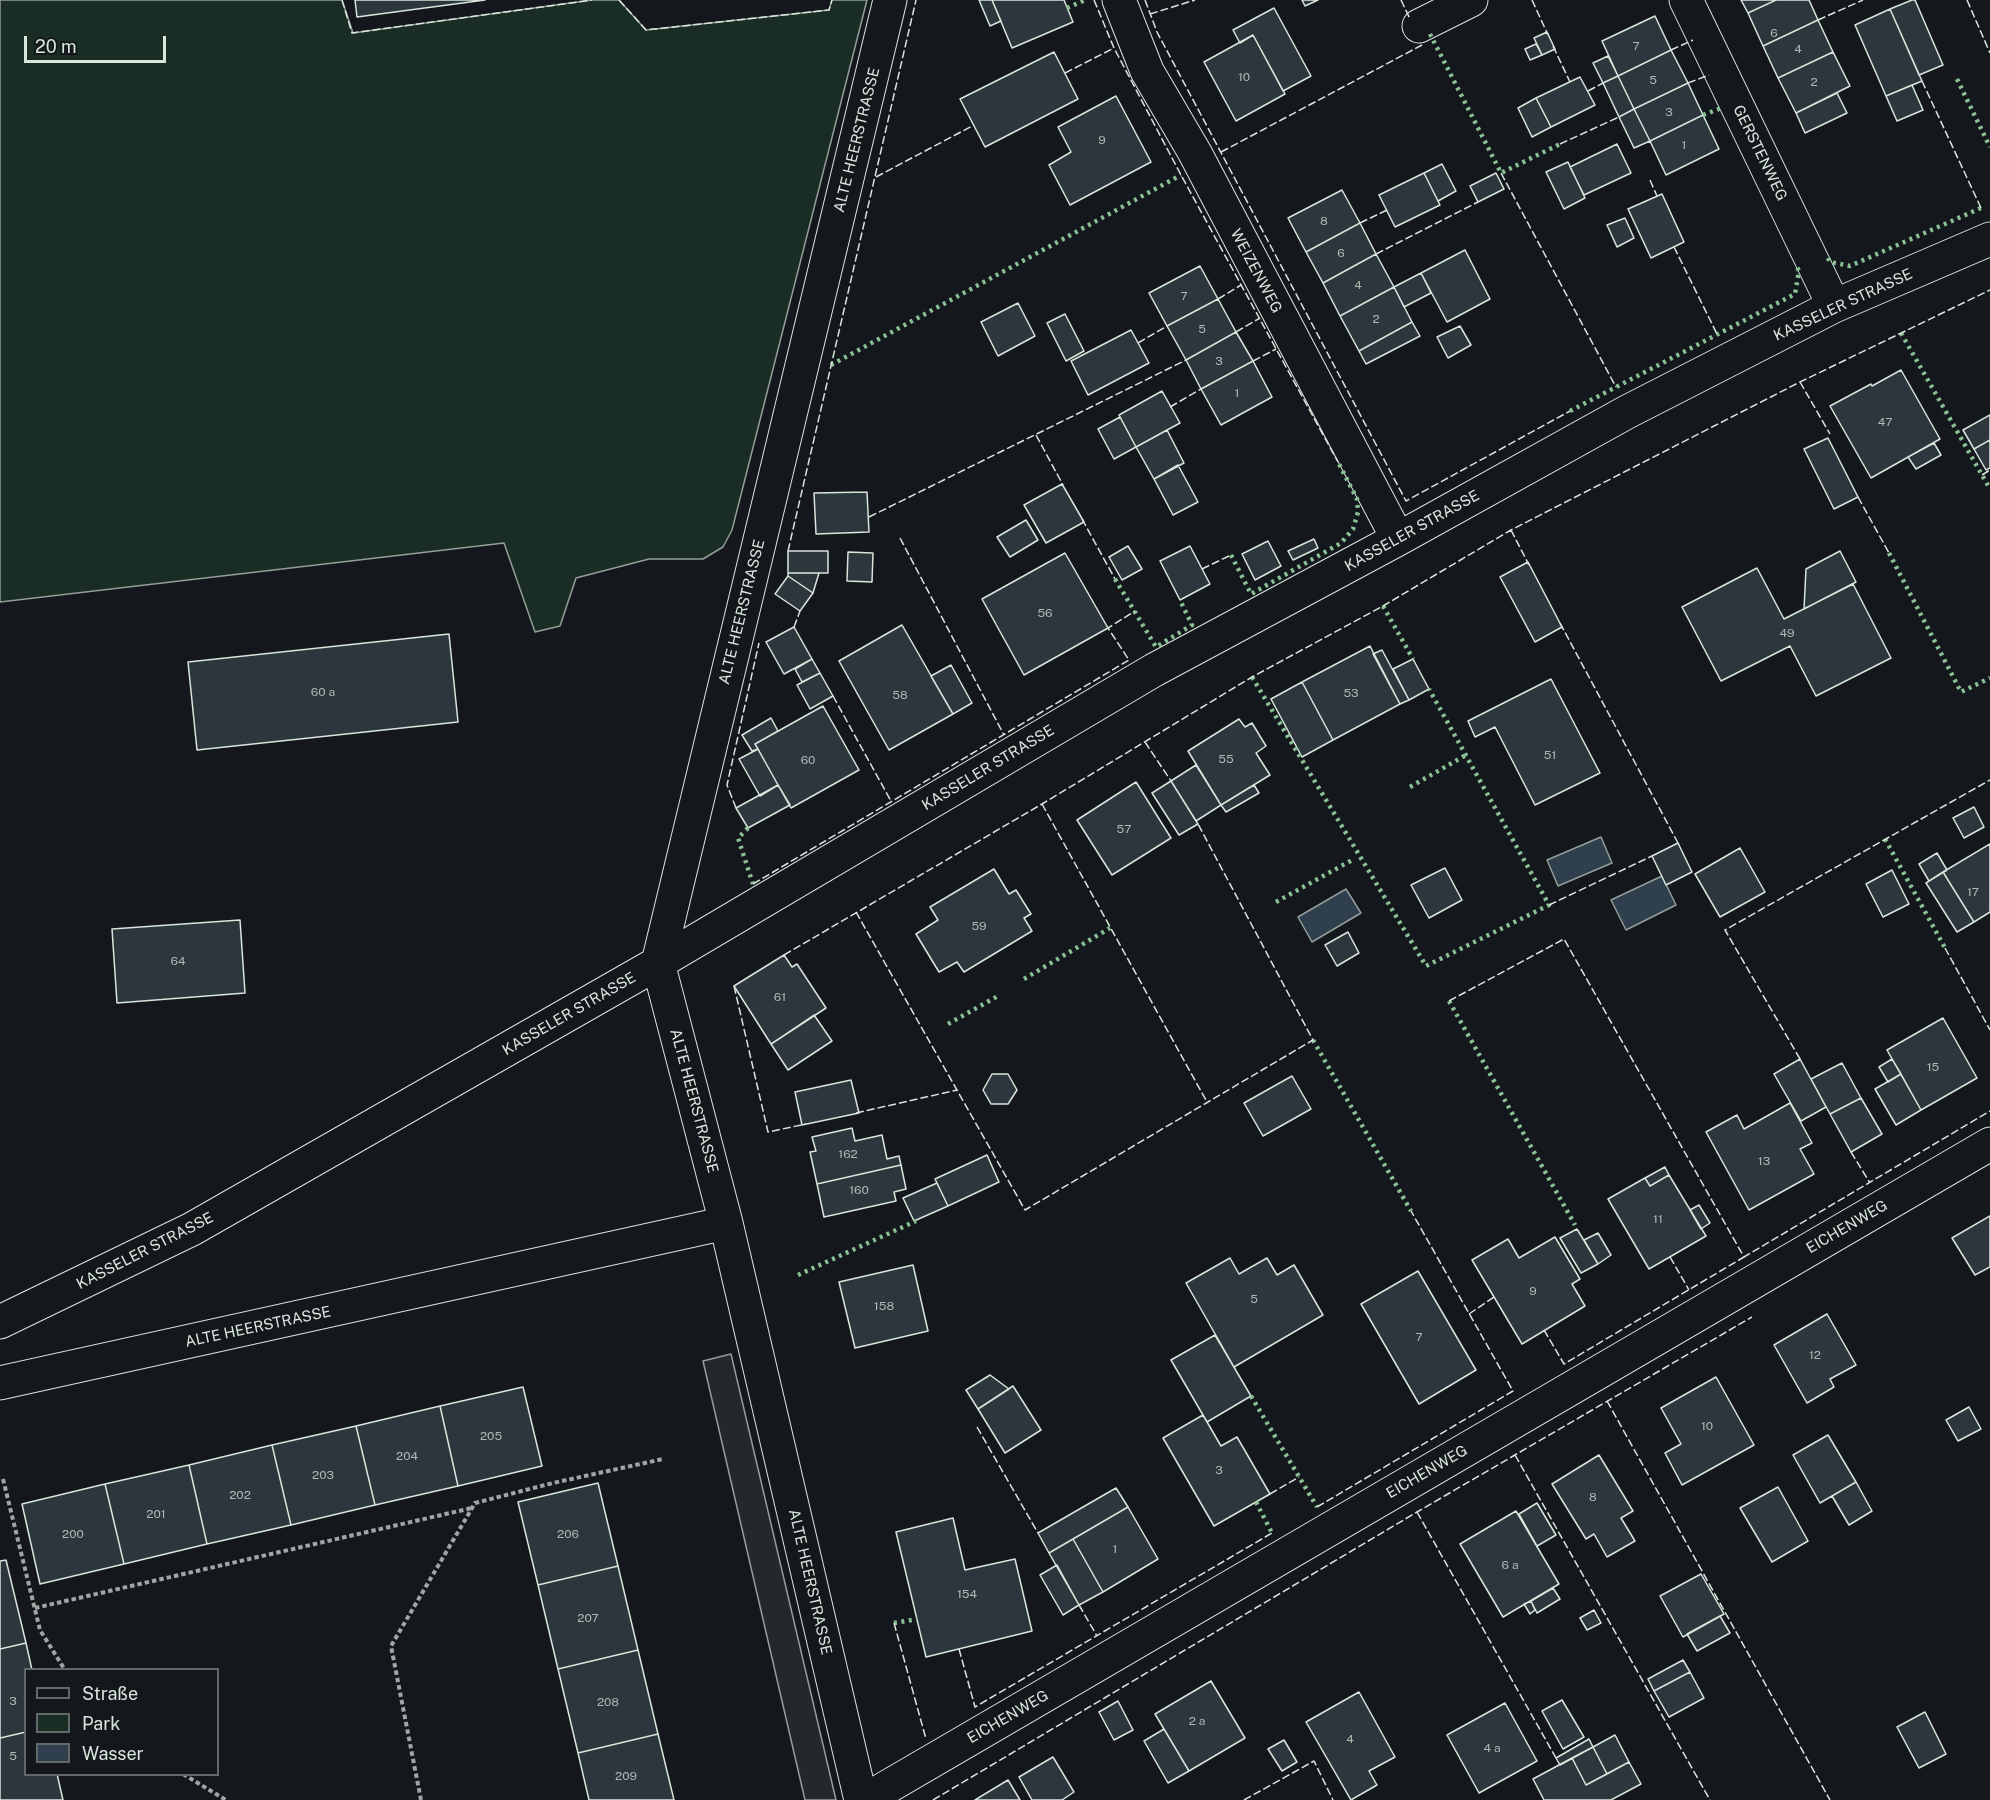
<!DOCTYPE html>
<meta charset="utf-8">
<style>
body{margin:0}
#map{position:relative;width:1990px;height:1800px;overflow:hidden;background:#14181c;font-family:"Public Sans",sans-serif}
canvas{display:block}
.legend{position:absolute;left:24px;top:1668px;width:195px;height:108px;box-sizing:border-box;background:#14181c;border:2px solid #626a69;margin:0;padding:8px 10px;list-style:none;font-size:18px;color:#d8e6dc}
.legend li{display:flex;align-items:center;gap:12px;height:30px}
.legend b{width:30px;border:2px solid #626a69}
.scale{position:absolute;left:24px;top:36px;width:142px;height:27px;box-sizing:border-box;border:3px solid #d8e6dc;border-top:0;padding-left:8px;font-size:18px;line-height:21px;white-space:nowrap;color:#d8e6dc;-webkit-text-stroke:4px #14181c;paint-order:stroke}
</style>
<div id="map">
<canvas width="1990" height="1800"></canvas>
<ul class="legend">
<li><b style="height:8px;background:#14181c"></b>Straße</li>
<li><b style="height:16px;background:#1a2d24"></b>Park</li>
<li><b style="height:16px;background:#2f3f4d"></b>Wasser</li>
</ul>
<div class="scale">20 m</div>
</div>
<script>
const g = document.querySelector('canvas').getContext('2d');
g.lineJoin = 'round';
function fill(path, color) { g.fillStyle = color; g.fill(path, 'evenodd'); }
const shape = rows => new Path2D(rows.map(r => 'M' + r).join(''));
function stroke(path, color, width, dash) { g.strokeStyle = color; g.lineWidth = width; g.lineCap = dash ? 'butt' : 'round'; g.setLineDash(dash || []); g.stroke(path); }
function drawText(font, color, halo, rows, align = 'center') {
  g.font = font + ' "Public Sans",sans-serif'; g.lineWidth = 4.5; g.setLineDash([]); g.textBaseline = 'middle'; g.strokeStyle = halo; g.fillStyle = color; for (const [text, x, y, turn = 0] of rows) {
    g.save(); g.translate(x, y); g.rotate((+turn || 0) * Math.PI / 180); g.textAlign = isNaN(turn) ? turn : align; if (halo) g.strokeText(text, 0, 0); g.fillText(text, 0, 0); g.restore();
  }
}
const green = shape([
 [0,0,342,0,353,33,592,0,619,0,646,30,829,10,832,0,867,0,732,530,723,547,703,559,649,559,576,578,560,626,535,632,504,543,0,602,0,0]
]);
fill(green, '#1a2d24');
stroke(green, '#939e99', 1.5);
const parking = shape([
 [731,1354,836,1800,805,1800,703,1361,731,1354]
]);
fill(parking, '#24282b');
stroke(parking, '#939e99', 1.5);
const water = shape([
 [1601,837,1612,863,1558,886,1547,860,1601,837],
 [1662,876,1676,905,1626,930,1611,900,1662,876],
 [1346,889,1361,913,1312,942,1298,917,1346,889]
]);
fill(water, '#2f3f4d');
stroke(water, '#939e99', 1.5);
const building = shape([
 [355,0,485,0,357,17,355,0],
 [979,0,992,0,1001,21,990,26,979,0],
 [992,0,1064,0,1073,22,1012,48,992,0],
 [1302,0,1318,0,1305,6,1302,0],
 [1741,0,1776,0,1748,13,1741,0],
 [1776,0,1809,0,1818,20,1763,46,1748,13,1776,0],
 [1912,0,1915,0,1943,65,1919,75,1890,9,1912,0],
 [1274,8,1311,76,1283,91,1253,35,1240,43,1233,30,1274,8],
 [1890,9,1922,81,1886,96,1855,25,1890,9],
 [1655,16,1671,50,1618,76,1602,41,1655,16],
 [1818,20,1833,52,1778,78,1763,46,1818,20],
 [1547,32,1555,49,1542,55,1534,38,1547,32],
 [1253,35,1285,94,1236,121,1204,62,1253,35],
 [1536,44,1542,55,1530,60,1525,49,1536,44],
 [1671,50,1688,83,1634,109,1618,76,1671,50],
 [1054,52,1078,99,985,147,960,99,1054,52],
 [1833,52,1850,86,1796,113,1778,78,1833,52],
 [1608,56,1618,76,1603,83,1593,63,1608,56],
 [1618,76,1634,109,1619,117,1603,83,1618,76],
 [1580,77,1595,105,1551,127,1536,98,1580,77],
 [1688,83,1703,115,1650,141,1634,109,1688,83],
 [1912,85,1923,110,1897,121,1886,96,1912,85],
 [1837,93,1847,113,1805,133,1796,113,1837,93],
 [1116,96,1151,162,1070,205,1049,165,1071,152,1058,127,1116,96],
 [1536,98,1551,127,1532,137,1518,108,1536,98],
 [1634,109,1650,141,1634,148,1619,117,1634,109],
 [1703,115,1719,149,1666,175,1650,141,1703,115],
 [1617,144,1631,173,1584,195,1570,167,1617,144],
 [1568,162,1585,198,1564,209,1546,172,1568,162],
 [1442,164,1456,191,1438,201,1424,173,1442,164],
 [1424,173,1440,205,1395,227,1379,195,1424,173],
 [1496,173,1504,189,1478,202,1470,186,1496,173],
 [1342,190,1360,223,1306,252,1288,218,1342,190],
 [1662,194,1684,242,1651,258,1628,209,1662,194],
 [1625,218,1634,238,1617,247,1607,225,1625,218],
 [1360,223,1376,254,1323,283,1306,252,1360,223],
 [1465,250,1490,299,1447,322,1421,273,1465,250],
 [1376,254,1394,287,1340,316,1323,283,1376,254],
 [1200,266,1218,299,1167,326,1149,293,1200,266],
 [1421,273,1431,293,1404,307,1394,287,1421,273],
 [1394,287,1412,322,1359,351,1340,316,1394,287],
 [1218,299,1236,332,1186,360,1167,326,1218,299],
 [1018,303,1035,336,998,356,981,322,1018,303],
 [1065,314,1084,351,1066,361,1047,323,1065,314],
 [1412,322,1420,336,1366,364,1359,351,1412,322],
 [1460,326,1471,345,1448,358,1437,337,1460,326],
 [1131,330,1149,363,1088,395,1071,361,1131,330],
 [1236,332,1253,361,1201,389,1186,360,1236,332],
 [1253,361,1272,397,1221,425,1201,389,1253,361],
 [1901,370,1940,439,1871,478,1830,406,1871,384,1872,386,1901,370],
 [1162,391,1180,423,1136,447,1119,415,1162,391],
 [1990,415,1990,440,1974,449,1963,430,1990,415],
 [1120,417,1136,447,1114,459,1098,429,1120,417],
 [1167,430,1184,463,1154,479,1136,447,1167,430],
 [1828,438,1858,497,1834,509,1804,449,1828,438],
 [1990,440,1990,468,1986,470,1974,449,1990,440],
 [1934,443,1941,455,1916,469,1908,457,1934,443],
 [1178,465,1198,502,1173,515,1154,479,1178,465],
 [1062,484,1084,522,1046,543,1024,505,1062,484],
 [867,492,869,532,816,534,814,493,867,492],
 [1026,520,1038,540,1010,557,997,537,1026,520],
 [1314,539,1318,548,1293,560,1288,551,1314,539],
 [1268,541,1281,566,1255,580,1242,554,1268,541],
 [1128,546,1142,569,1122,580,1109,557,1128,546],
 [1190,546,1210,584,1180,600,1160,561,1190,546],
 [788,551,828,551,828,573,788,573,788,551],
 [1840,551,1856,582,1804,609,1806,569,1840,551],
 [848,552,873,553,872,582,847,581,848,552],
 [1065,553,1108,628,1024,675,982,599,1065,553],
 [1528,562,1562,627,1535,642,1500,577,1528,562],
 [1757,568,1784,619,1853,584,1891,658,1816,696,1790,646,1721,681,1682,607,1757,568],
 [788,573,819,573,813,593,788,576,788,573],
 [788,576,813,593,800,611,775,594,788,576],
 [902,625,953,714,889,750,839,661,902,625],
 [794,627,812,659,784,674,766,642,794,627],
 [449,634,458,722,197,750,188,662,449,634],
 [1370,646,1400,704,1333,740,1302,682,1370,646],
 [1382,650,1409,700,1400,704,1373,654,1382,650],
 [812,659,820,673,802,682,795,669,812,659],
 [1413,659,1429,689,1409,700,1393,669,1413,659],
 [951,665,972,703,953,714,931,676,951,665],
 [820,673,833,696,810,709,797,685,820,673],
 [1551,679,1600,773,1535,805,1495,727,1475,737,1468,721,1551,679],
 [1302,682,1333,740,1302,757,1271,699,1302,682],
 [823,706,859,770,791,808,755,744,823,706],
 [771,718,778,731,755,744,758,749,752,751,742,735,771,718],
 [1239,719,1245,727,1252,723,1266,746,1256,753,1270,775,1221,805,1188,751,1239,719],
 [758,749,778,785,760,796,739,759,758,749],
 [1196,765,1221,805,1196,821,1171,781,1196,765],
 [1171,781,1198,824,1179,835,1152,793,1171,781],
 [1136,782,1171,838,1112,875,1077,820,1136,782],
 [778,785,790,805,748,828,736,808,778,785],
 [1254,785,1259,793,1226,812,1221,805,1254,785],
 [1974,807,1984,827,1964,838,1953,818,1974,807],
 [1678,843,1692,872,1666,885,1652,856,1678,843],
 [1990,844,1990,912,1974,922,1943,872,1990,844],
 [1740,848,1765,892,1720,917,1695,874,1740,848],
 [1937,853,1947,870,1929,881,1919,864,1937,853],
 [1445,868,1462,900,1429,918,1411,885,1445,868],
 [994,869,1009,894,1016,890,1031,914,1024,918,1032,931,964,972,957,962,939,972,916,934,938,920,930,907,994,869],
 [1892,870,1909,904,1883,917,1866,884,1892,870],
 [1943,872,1974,922,1957,932,1926,883,1943,872],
 [240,920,245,993,117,1003,112,929,240,920],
 [1348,932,1359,953,1337,966,1325,945,1348,932],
 [784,955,792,967,797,964,826,1008,771,1044,734,986,784,955],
 [814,1015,832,1041,788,1070,771,1044,814,1015],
 [1943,1018,1977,1078,1921,1110,1887,1050,1943,1018],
 [1800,1059,1826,1107,1801,1121,1774,1074,1800,1059],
 [1892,1059,1901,1074,1888,1082,1879,1067,1892,1059],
 [1842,1063,1861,1098,1830,1114,1811,1079,1842,1063],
 [992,1074,1008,1074,1017,1090,1008,1104,991,1104,983,1090,992,1074],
 [1901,1074,1921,1110,1896,1125,1875,1089,1901,1074],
 [1292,1076,1311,1109,1263,1136,1244,1103,1292,1076],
 [851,1080,859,1113,802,1125,795,1092,851,1080],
 [1861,1098,1882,1134,1851,1152,1830,1114,1861,1098],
 [1790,1103,1812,1143,1800,1149,1814,1174,1749,1210,1706,1132,1737,1115,1744,1129,1790,1103],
 [852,1128,855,1141,882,1135,887,1159,899,1156,901,1165,817,1184,810,1152,816,1151,812,1137,852,1128],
 [987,1155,999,1182,948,1206,935,1179,987,1155],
 [901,1165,906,1189,894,1192,896,1201,824,1217,817,1184,901,1165],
 [1665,1167,1669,1175,1650,1186,1645,1178,1665,1167],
 [1669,1175,1706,1236,1649,1269,1608,1199,1645,1178,1650,1186,1669,1175],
 [937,1183,948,1206,914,1221,903,1198,937,1183],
 [1699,1205,1710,1223,1701,1229,1690,1210,1699,1205],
 [1990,1216,1990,1267,1975,1275,1952,1238,1990,1216],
 [1577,1229,1598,1264,1581,1273,1560,1238,1577,1229],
 [1598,1233,1611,1255,1598,1264,1584,1240,1598,1233],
 [1555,1237,1580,1279,1572,1284,1585,1306,1522,1344,1472,1260,1508,1239,1519,1258,1555,1237],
 [1230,1258,1239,1274,1267,1258,1277,1275,1294,1265,1323,1315,1234,1367,1186,1283,1230,1258],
 [913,1265,928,1331,855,1348,839,1282,913,1265],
 [1418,1271,1476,1370,1419,1404,1361,1304,1418,1271],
 [1827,1314,1856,1365,1830,1379,1834,1387,1807,1403,1774,1345,1827,1314],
 [1215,1335,1251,1396,1207,1422,1171,1360,1215,1335],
 [990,1375,1009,1389,978,1409,966,1390,990,1375],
 [1716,1377,1754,1445,1682,1485,1665,1453,1681,1444,1661,1408,1716,1377],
 [1013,1386,1041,1430,1005,1453,978,1409,1013,1386],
 [523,1387,542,1466,458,1486,440,1406,523,1387],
 [440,1406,458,1486,375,1505,356,1426,440,1406],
 [1969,1407,1981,1429,1958,1441,1946,1420,1969,1407],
 [1203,1415,1221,1446,1237,1437,1270,1494,1214,1526,1163,1438,1203,1415],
 [356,1426,375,1505,291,1525,272,1445,356,1426],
 [1828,1435,1856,1482,1820,1503,1793,1455,1828,1435],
 [272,1445,291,1525,207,1544,189,1465,272,1445],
 [1599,1455,1633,1511,1621,1518,1635,1541,1607,1557,1594,1534,1586,1539,1552,1484,1599,1455],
 [189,1465,207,1544,124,1564,105,1484,189,1465],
 [1856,1482,1872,1511,1849,1525,1832,1496,1856,1482],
 [598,1483,618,1566,538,1585,518,1502,598,1483],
 [105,1484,124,1564,40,1584,22,1504,105,1484],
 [1778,1487,1808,1541,1772,1562,1740,1508,1778,1487],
 [1116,1488,1128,1507,1049,1553,1038,1533,1116,1488],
 [1537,1503,1556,1535,1537,1546,1519,1514,1537,1503],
 [1128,1507,1158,1559,1103,1592,1073,1539,1128,1507],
 [1516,1511,1559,1584,1503,1617,1460,1544,1516,1511],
 [953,1518,965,1570,1015,1559,1032,1631,926,1657,896,1532,953,1518],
 [1073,1539,1103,1592,1079,1605,1049,1553,1073,1539],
 [6,1560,26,1643,0,1649,0,1561,6,1560],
 [1057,1565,1079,1605,1063,1615,1040,1575,1057,1565],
 [618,1566,638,1650,558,1669,538,1585,618,1566],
 [1701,1574,1724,1614,1683,1637,1660,1596,1701,1574],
 [1553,1588,1560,1599,1537,1613,1531,1601,1553,1588],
 [1531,1601,1535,1610,1530,1614,1524,1604,1531,1601],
 [1594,1610,1601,1623,1587,1630,1580,1618,1594,1610],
 [1720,1616,1730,1633,1697,1651,1687,1634,1720,1616],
 [26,1643,32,1670,26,1670,26,1732,0,1738,0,1649,26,1643],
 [638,1650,658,1734,578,1753,558,1669,638,1650],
 [1683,1660,1690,1672,1654,1691,1648,1679,1683,1660],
 [1690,1672,1704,1698,1669,1717,1654,1691,1690,1672],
 [1211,1681,1245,1738,1189,1771,1155,1714,1211,1681],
 [1359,1692,1395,1757,1369,1771,1377,1785,1351,1800,1306,1722,1359,1692],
 [1562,1700,1584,1737,1563,1749,1542,1711,1562,1700],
 [1118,1701,1133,1730,1114,1740,1099,1712,1118,1701],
 [1505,1703,1537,1761,1479,1793,1447,1735,1505,1703],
 [1925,1712,1946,1754,1919,1768,1897,1727,1925,1712],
 [1164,1729,1189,1771,1168,1783,1144,1741,1164,1729],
 [26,1732,26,1774,57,1774,63,1800,0,1800,0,1738,26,1732],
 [658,1734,674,1800,589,1800,578,1753,658,1734],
 [1615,1735,1629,1762,1607,1774,1593,1747,1615,1735],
 [1589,1739,1593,1747,1560,1765,1556,1758,1589,1739],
 [1284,1740,1297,1762,1282,1771,1268,1749,1284,1740],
 [1593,1747,1607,1774,1586,1785,1572,1758,1593,1747],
 [1053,1757,1074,1792,1062,1800,1032,1800,1019,1777,1053,1757],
 [1572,1758,1586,1785,1629,1762,1641,1784,1611,1800,1544,1800,1533,1779,1572,1758],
 [1008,1780,1020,1800,975,1800,1008,1780]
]);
fill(building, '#2c363c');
stroke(building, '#d8e6dc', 1.5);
const minor = shape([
 [1119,0,1147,71,1195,153,1398,539],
 [1686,0,1834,306],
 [1419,26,1471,0],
 [0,1322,192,1229,658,963,1154,670,1398,539,1627,412,1834,306,1990,239],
 [0,1383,726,1223],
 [861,1800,726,1223,658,963,890,0],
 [865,1800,1990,1144]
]);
stroke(minor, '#d8e6dc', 35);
stroke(shape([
 [3,1479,40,1630,65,1670],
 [35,1608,472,1508],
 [183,1774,226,1800],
 [421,1800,391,1646,475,1503,553,1483,663,1459]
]), '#9da8a2', 4, [4.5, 3]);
stroke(minor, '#14181c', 33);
stroke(shape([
 [1067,8,1085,0],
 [1430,34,1501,173,1560,144],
 [1957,79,1990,147],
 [1703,115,1724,107],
 [1828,258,1830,262,1850,266,1981,208],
 [1901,333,1990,489],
 [831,365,1181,175],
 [1570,411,1795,294,1799,271,1797,267],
 [1889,553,1961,692,1990,678],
 [1231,555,1251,594,1341,543,1353,529,1358,512,1357,499,1338,462],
 [1115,579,1156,647,1192,625,1180,600],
 [1383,606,1413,659],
 [1252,677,1426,966,1549,905,1429,689],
 [1410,787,1466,755],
 [748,828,738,838,753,884],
 [1885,839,1945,948],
 [1276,902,1354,859],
 [1024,979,1110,928],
 [1449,1001,1575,1225],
 [948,1024,998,996],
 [1313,1040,1411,1211],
 [798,1275,916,1221],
 [1251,1396,1317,1507],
 [1256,1502,1272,1533],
 [894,1623,917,1619]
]), '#8ac095', 4.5, [3, 4.5]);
stroke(shape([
 [342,0,352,33,592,0],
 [619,0,646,30,829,10,832,0],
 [1094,0,1114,48,1181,175,1338,462],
 [1145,0,1157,32,1406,501,1570,411],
 [1401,0,1410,19],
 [1532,0,1548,35],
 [1967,0,1990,53],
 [1150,14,1195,0],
 [1818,20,1863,0],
 [1553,46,1570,82],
 [1671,50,1693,40],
 [1065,73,1114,48],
 [1922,81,1981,208],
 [1688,83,1709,75],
 [1588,91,1603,83],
 [1560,144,1619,117],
 [1221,152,1422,45],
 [1501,173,1616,387],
 [876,177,974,125],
 [1650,180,1657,196],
 [1360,223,1387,210],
 [1674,247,1717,334],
 [1376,254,1478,202],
 [1218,299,1241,285],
 [1236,332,1260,318],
 [1138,343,1167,326],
 [1253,361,1276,349],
 [1800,382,1830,434],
 [1170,407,1201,389],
 [1036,435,1063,485],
 [1982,475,1990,470],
 [1858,497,1889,553],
 [869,517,1186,360],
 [1082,519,1115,579],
 [1511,530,1529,565],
 [900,538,1004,735],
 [788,551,916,0],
 [1202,569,1231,555],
 [1560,623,1678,843],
 [794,627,800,611],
 [833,696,891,801],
 [1145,742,1171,781],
 [1042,804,1207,1102],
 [736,808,727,785,759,643],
 [753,884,1129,660,1108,628,1135,611],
 [1549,905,1652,856],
 [856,912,1025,1210,1313,1040,1198,824],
 [1945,948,1990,1030],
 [784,955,1042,804,1252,677,1383,606,1511,530,1800,382,1990,290],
 [734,986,768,1132,806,1124],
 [1449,1001,1564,939,1744,1257,1990,1111],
 [1800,1059,1725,930,1990,780],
 [856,1113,957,1090],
 [1851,1152,1870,1183],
 [1670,1257,1689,1290],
 [1469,1314,1494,1297],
 [1544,1330,1564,1364,1744,1257],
 [1607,1401,1830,1800],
 [977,1427,1038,1533],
 [1515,1455,1710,1800],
 [1270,1494,1299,1477],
 [1317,1507,1513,1391,1411,1211],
 [1417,1512,1556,1758],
 [1079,1605,1097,1636],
 [894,1623,926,1739],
 [959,1649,975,1707,1272,1533],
 [933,1800,1417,1512,1752,1317],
 [1244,1800,1314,1761,1333,1800]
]), '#d8e6dc', 1.5, [8, 3]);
drawText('12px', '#adbab4', null, [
 ["6",1774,33],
 ["7",1636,46],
 ["4",1798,49],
 ["10",1244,77],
 ["5",1653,80],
 ["2",1814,82],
 ["3",1669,112],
 ["9",1102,140],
 ["1",1684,145],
 ["8",1324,221],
 ["6",1341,253],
 ["4",1358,285],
 ["7",1184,296],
 ["2",1376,319],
 ["5",1202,329],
 ["3",1219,361],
 ["1",1237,393],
 ["47",1885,422],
 ["56",1045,613],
 ["49",1787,633],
 ["60 a",323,692],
 ["53",1351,693],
 ["58",900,695],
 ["51",1550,755],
 ["55",1226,759],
 ["60",808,760],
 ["57",1124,829],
 ["17",1973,892],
 ["59",979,926],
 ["64",178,961],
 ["61",780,997],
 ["15",1933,1067],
 ["162",848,1154],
 ["13",1764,1161],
 ["160",859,1190],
 ["11",1658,1219],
 ["9",1533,1291],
 ["5",1254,1299],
 ["158",884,1306],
 ["7",1419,1337],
 ["12",1815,1355],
 ["10",1707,1426],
 ["205",491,1436],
 ["204",407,1456],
 ["3",1219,1470],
 ["203",323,1475],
 ["202",240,1495],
 ["8",1593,1497],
 ["201",156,1514],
 ["200",73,1534],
 ["206",568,1534],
 ["1",1115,1549],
 ["6 a",1510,1565],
 ["154",967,1594],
 ["207",588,1618],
 ["3",13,1701],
 ["208",608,1702],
 ["2 a",1197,1721],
 ["4",1350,1739],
 ["4 a",1492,1748],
 ["5",13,1756],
 ["209",626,1776]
]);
drawText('15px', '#d8e6dc', '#14181c', [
 ["ALTE HEERSTRASSE",857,140,-76],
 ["GERSTENWEG",1760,153,64],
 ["WEIZENWEG",1256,271,62],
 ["KASSELER STRASSE",1843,305,-25],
 ["KASSELER STRASSE",1412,531,-29],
 ["ALTE HEERSTRASSE",742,612,-76],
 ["KASSELER STRASSE",988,768,-31],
 ["KASSELER STRASSE",569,1014,-30],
 ["ALTE HEERSTRASSE",694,1101,75],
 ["EICHENWEG",1847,1227,-30],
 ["KASSELER STRASSE",145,1251,-27],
 ["ALTE HEERSTRASSE",258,1327,-12],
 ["EICHENWEG",1427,1472,-30],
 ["ALTE HEERSTRASSE",810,1582,77],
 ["EICHENWEG",1008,1717,-30]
]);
</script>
